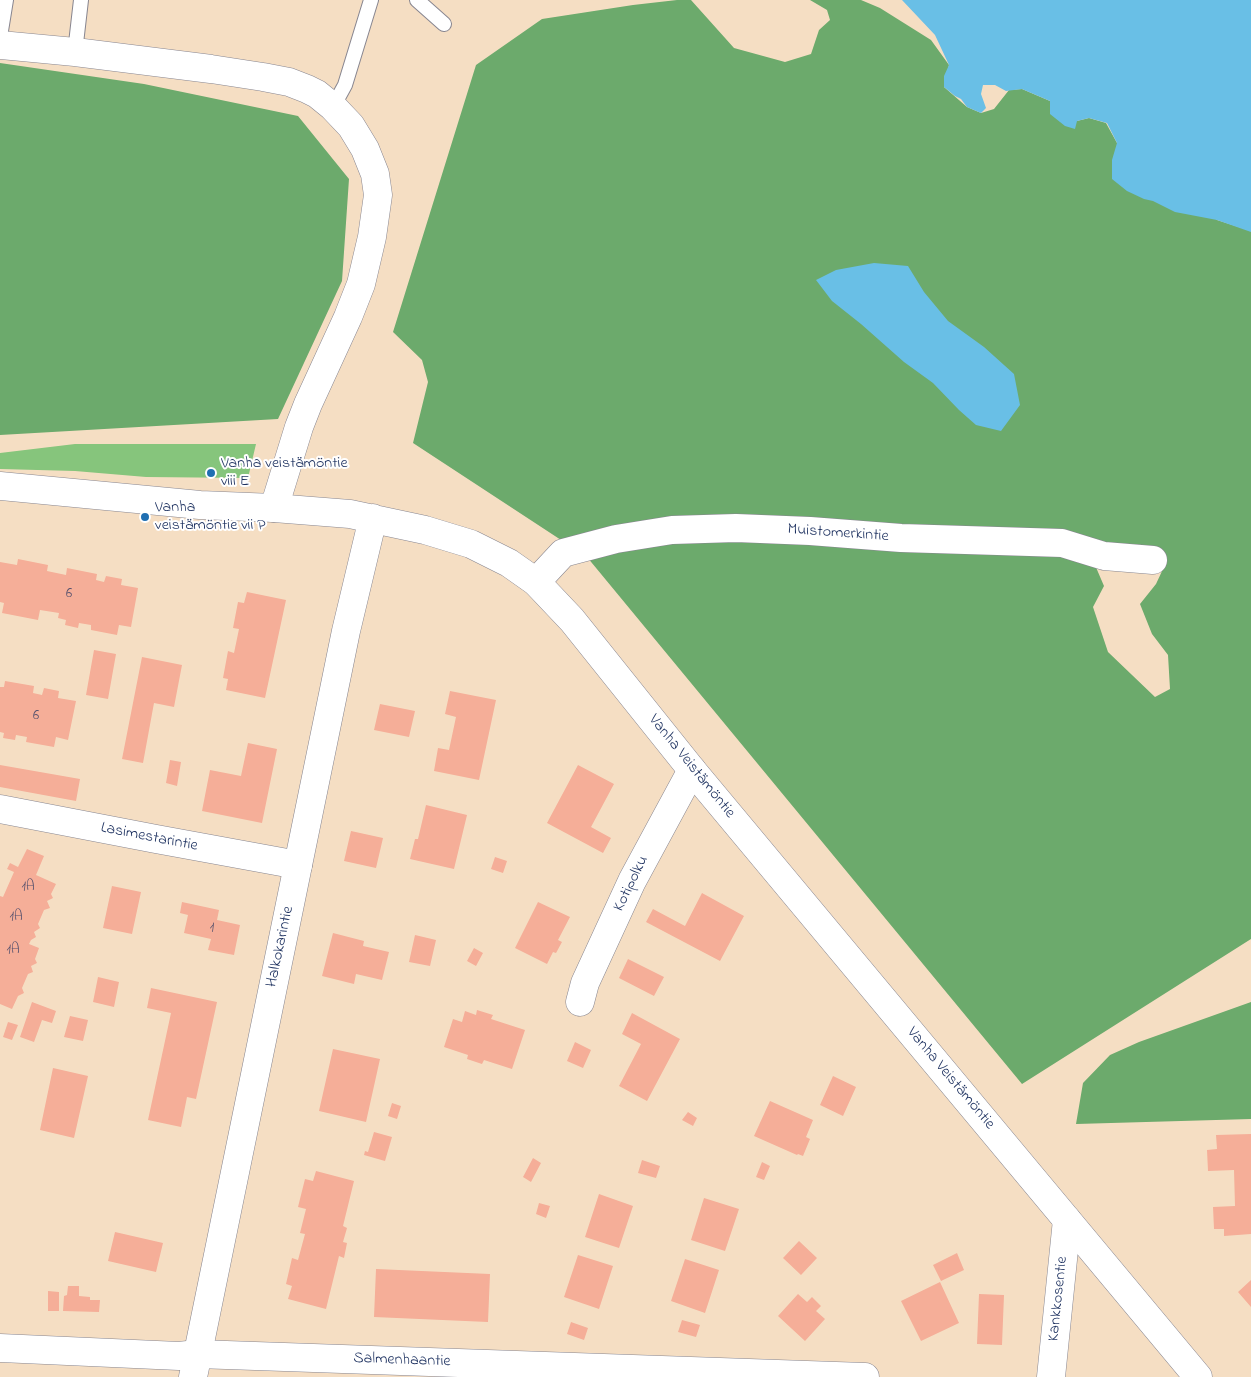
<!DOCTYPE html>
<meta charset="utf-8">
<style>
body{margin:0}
canvas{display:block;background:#f5dec3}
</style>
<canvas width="1251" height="1377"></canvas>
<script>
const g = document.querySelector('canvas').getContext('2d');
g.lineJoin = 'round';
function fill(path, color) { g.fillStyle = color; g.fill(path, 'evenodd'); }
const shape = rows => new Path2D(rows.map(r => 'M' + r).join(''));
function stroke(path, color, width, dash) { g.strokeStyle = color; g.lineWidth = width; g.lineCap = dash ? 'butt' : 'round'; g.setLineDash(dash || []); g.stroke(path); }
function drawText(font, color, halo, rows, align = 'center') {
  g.font = font + ' "Indie Flower",sans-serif'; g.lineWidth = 4; g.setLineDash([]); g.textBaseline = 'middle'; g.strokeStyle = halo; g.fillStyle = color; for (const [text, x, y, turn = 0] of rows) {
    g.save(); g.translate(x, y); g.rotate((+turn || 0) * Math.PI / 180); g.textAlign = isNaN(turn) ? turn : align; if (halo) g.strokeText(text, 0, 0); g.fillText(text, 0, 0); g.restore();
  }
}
fill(shape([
 [75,444,256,444,248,478,146,477,75,471,0,469,0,453]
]), '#86c57c');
fill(shape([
 [677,0,691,0,734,48,785,62,811,54,819,30,830,20,827,10,810,0,861,0,880,8,931,40,949,65,944,87,967,107,981,113,994,109,1009,90,1022,89,1050,101,1077,121,1089,118,1106,123,1117,143,1217,220,1251,231,1251,939,1022,1084,587,557,413,443,428,382,422,360,393,332,476,65,542,19,633,5],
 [1095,565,1163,569,1156,584,1140,604,1152,634,1168,655,1170,689,1155,697,1108,652,1093,607,1104,586],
 [0,63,144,84,298,116,349,179,342,281,278,419,0,435],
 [1251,1002,1251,1119,1076,1124,1083,1083,1110,1055,1139,1042]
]), '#6caa6c');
fill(shape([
 [902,0,1251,0,1251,232,1217,220,1175,212,1153,201,1144,199,1127,191,1112,179,1112,160,1117,143,1107,123,1089,118,1077,121,1075,129,1065,126,1050,114,1050,101,1022,89,1006,91,995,85,983,85,981,94,986,108,981,113,967,107,961,99,955,96,944,87,944,76,949,65,935,35],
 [874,263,908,266,924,292,948,321,984,347,1014,374,1020,405,1001,431,976,425,959,410,933,383,904,362,861,324,832,301,816,280,836,270]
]), '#69bfe6');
fill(shape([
 [18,559,48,565,47,571,66,575,67,568,97,574,96,580,104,582,106,576,122,579,121,585,138,588,131,627,119,625,117,635,91,630,91,625,79,623,78,628,65,625,66,620,58,618,59,613,40,610,38,620,2,613,4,603,0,602,0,562,17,565],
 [247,592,286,600,265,698,226,690,228,679,223,678,228,651,234,653,239,629,233,628,238,602,244,603],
 [94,650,116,654,108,699,86,695],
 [142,657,182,665,174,707,154,703,143,763,122,759],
 [5,681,34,686,33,693,42,695,44,688,59,691,58,698,76,701,68,740,56,737,54,747,26,742,27,737,16,735,15,740,3,738,4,733,0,732,0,687,4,687],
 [450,691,496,700,479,780,434,771,438,748,449,750,456,717,445,714],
 [380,704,415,711,409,737,374,730],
 [248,743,277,749,262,823,202,811,210,770,241,776],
 [170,760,181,762,177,786,166,783],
 [0,765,80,779,76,801,0,787],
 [578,765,614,784,591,827,611,838,603,853,547,823],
 [426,805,467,815,454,869,410,859,415,839,418,839],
 [351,831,383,838,376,868,344,861],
 [27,849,44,856,36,875,56,884,51,894,53,898,47,901,50,908,44,910,38,924,40,928,34,932,36,937,31,940,29,944,39,948,35,959,37,963,31,966,33,972,28,974,22,988,24,993,18,996,12,1009,0,1004,0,896,3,897,14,872,7,869,10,863,18,867],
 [495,857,507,861,503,873,491,869],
 [112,886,141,892,132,934,103,928],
 [702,893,744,916,720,961,646,922,653,909,685,926],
 [182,902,219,910,217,920,240,925,234,955,208,950,211,939,184,933,188,915,180,913],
 [538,902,570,917,558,940,562,942,556,953,553,952,547,964,515,948],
 [333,933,364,941,363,946,389,952,382,980,356,974,354,984,322,976],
 [415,935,436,940,430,966,409,962],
 [474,948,483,953,476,966,467,961],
 [628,959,664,977,654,996,619,978],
 [98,977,119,982,114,1007,93,1002],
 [151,988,217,1002,196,1099,187,1097,181,1127,148,1120,171,1013,147,1008],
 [32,1002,56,1011,52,1023,42,1020,34,1042,20,1037],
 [477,1010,493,1015,491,1019,525,1030,512,1069,484,1060,482,1064,467,1059,468,1055,444,1047,453,1019,462,1022,465,1011,476,1015],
 [632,1013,680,1039,647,1101,619,1086,641,1044,622,1034],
 [70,1016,88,1020,83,1041,64,1037],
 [8,1022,18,1025,12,1040,3,1037],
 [575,1042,591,1050,583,1068,567,1061],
 [333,1049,380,1059,366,1122,319,1111],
 [53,1068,88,1076,74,1138,40,1130],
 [833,1076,856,1087,843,1116,820,1105],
 [770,1101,813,1120,806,1137,810,1139,803,1156,798,1154,797,1155,754,1136],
 [392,1103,401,1106,397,1119,388,1116],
 [688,1112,697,1118,693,1126,682,1120],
 [374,1132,392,1137,385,1161,364,1155,365,1151,368,1152],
 [1251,1134,1251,1234,1224,1236,1224,1229,1214,1229,1213,1207,1235,1206,1234,1170,1208,1171,1207,1150,1217,1149,1216,1135],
 [533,1158,541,1163,531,1182,523,1177],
 [642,1160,660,1166,656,1178,638,1173],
 [762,1162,770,1166,764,1180,756,1177],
 [316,1171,354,1181,343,1226,347,1228,343,1242,347,1243,344,1258,339,1256,326,1309,288,1299,292,1286,286,1284,292,1258,298,1260,305,1234,300,1233,306,1209,298,1207,305,1179,313,1181],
 [599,1194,633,1206,619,1248,585,1237],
 [704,1198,739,1209,725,1251,691,1240],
 [539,1203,550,1206,546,1218,536,1214],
 [115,1232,163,1243,156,1272,108,1261],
 [799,1241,817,1258,801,1275,783,1258],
 [957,1253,964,1270,941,1281,933,1265],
 [578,1255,613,1266,599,1309,564,1297],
 [685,1259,719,1270,705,1313,671,1301],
 [376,1269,490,1274,488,1322,374,1317],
 [1251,1280,1251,1307,1238,1292],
 [940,1282,959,1323,921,1341,901,1301],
 [68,1286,79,1286,79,1296,90,1297,90,1300,100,1300,99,1312,63,1311,64,1296,67,1295],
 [48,1291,59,1292,59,1311,48,1311],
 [798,1294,807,1302,812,1297,821,1306,816,1311,825,1319,805,1341,778,1316],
 [979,1294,1004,1295,1002,1345,977,1344],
 [682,1320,700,1325,696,1337,678,1332],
 [571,1322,588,1328,584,1340,567,1334]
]), '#f5ae98');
const service = shape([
 [417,0,444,24],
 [0,37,6,0],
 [75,52,81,0],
 [333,107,345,85,371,0]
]);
const minor = shape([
 [0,45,75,52,211,69,263,77,289,82,307,89,317,94,333,107,351,126,365,149,375,174,378,195,372,237,361,284,348,317,308,404,299,427,274,508],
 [536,582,563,553,616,539,672,530,736,528,810,531,901,538,1062,543,1104,556,1153,560],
 [0,809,156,839,298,865],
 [580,1002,585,983,632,881,692,770],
 [0,1348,179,1356,197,1354,865,1377],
 [1051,1377,1067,1220]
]);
const tertiary = shape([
 [0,486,200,505,274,508,350,514,425,530,471,544,509,563,536,582,572,620,692,770,1198,1377],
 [193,1377,346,631,373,518]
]);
stroke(service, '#888690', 16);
stroke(minor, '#888690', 29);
stroke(tertiary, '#888690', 29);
stroke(service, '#fff', 14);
stroke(minor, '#fff', 28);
stroke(tertiary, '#fff', 28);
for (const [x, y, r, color] of [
 [211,473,5,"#1f6fb2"],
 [145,517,5,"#1f6fb2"]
]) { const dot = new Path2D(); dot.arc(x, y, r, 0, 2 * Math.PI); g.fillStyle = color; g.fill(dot); stroke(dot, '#fff', 2); }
drawText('14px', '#524f6c', null, [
 ["6",69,595],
 ["6",36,717],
 ["1A",28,888],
 ["1A",16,918],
 ["1",212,929],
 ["1A",13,951]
]);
drawText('16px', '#1b2f5e', '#fff', [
 ["Vanha veistämöntie",221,464],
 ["viii E",221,482],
 ["Vanha",155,508],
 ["veistämöntie vii P",155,526]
], 'left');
drawText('16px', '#1b2f5e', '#fff', [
 ["Muistomerkintie",838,534,4],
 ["Vanha Veistämöntie",691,767,51],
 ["Lasimestarintie",149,838,11],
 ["Kotipolku",632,884,-64],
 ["Halkokarintie",281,947,-78],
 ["Vanha Veistämöntie",950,1079,50],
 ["Kankkosentie",1059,1299,-84],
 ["Salmenhaantie",402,1361,2]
]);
</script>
